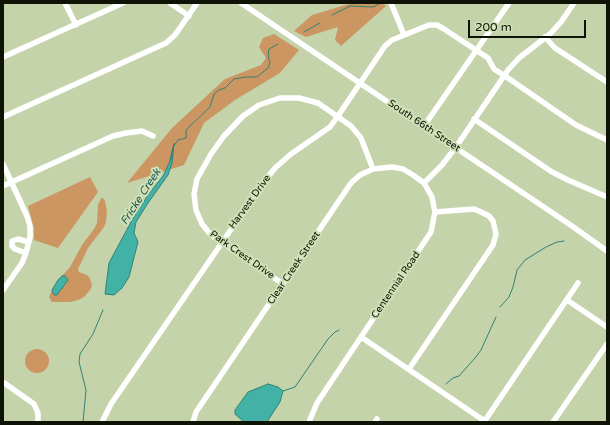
<!DOCTYPE html>
<style>
body{margin:0}
#map{position:relative;width:610px;height:425px;overflow:hidden;background:#c4d3aa;font-family:"Varela Round",sans-serif}
canvas{display:block}
.frame{position:absolute;inset:0;border:4px solid #0e1305;pointer-events:none}
.scale{position:absolute;left:468px;top:20px;width:118px;height:18px;box-sizing:border-box;border:2px solid #0e1305;border-top:0;padding-left:5px;font-size:12px;line-height:14px;white-space:nowrap;color:#0e1305;-webkit-text-stroke:3px #d0e0b6;paint-order:stroke}
</style>
<div id="map">
<canvas width="610" height="425"></canvas>
<div class="frame"></div>
<div class="scale">200 m</div>
</div>
<script>
const g = document.querySelector('canvas').getContext('2d');
g.lineJoin = 'round';
function fill(path, color) { g.fillStyle = color; g.fill(path, 'evenodd'); }
const shape = rows => new Path2D(rows.map(r => 'M' + r).join(''));
function stroke(path, color, width, dash) { g.strokeStyle = color; g.lineWidth = width; g.lineCap = dash ? 'butt' : 'round'; g.setLineDash(dash || []); g.stroke(path); }
function drawText(font, color, halo, rows, align = 'center') {
  g.font = font + ' "Varela Round",sans-serif'; g.lineWidth = 4; g.setLineDash([]); g.textBaseline = 'middle'; g.strokeStyle = halo; g.fillStyle = color; for (const [text, x, y, turn = 0] of rows) {
    g.save(); g.translate(x, y); g.rotate((+turn || 0) * Math.PI / 180); g.textAlign = isNaN(turn) ? turn : align; if (halo) g.strokeText(text, 0, 0); g.fillText(text, 0, 0); g.restore();
  }
}
fill(shape([
 [352,3,383,3,386,6,341,46,335,40,338,27,306,37,294,31,312,15],
 [274,34,299,50,280,73,235,100,204,123,184,165,127,183,172,128,225,79,261,65,266,58,259,47,263,38],
 [90,177,98,192,58,248,34,240,34,229,28,206],
 [101,198,103,198,105,201,107,211,106,222,104,227,88,248,78,269,79,272,87,275,90,278,92,286,90,290,84,297,78,300,70,302,52,302,49,297,52,290,54,295,66,283,67,277,62,276,70,267,82,245,94,229,97,223,98,205],
 '25 361a12 12 0 1 1 24 0a12 12 0 1 1-24 0Z'
]), '#cc9663');
const water = shape([
 [174,144,172,163,168,175,148,203,136,222,134,233,138,242,129,277,122,288,114,295,105,294,109,263,132,220,148,195,163,176,171,159,174,144],
 [62,276,65,276,68,280,57,295,54,295,52,290,58,280,62,276],
 [268,384,278,387,283,391,280,402,276,408,267,422,244,422,235,414,235,410,248,392,268,384]
]);
fill(water, '#41b2a5');
stroke(water, '#328275', 1);
stroke(shape([
 [332,15,350,6,373,7,381,3],
 [304,32,320,23],
 [170,160,173,147,178,140,186,138,186,130,210,107,214,94,219,90,225,88,234,79,246,77,257,77,268,68,270,63,268,55,269,49,278,44],
 [500,307,509,297,513,287,517,270,525,260,546,247,557,242,564,241],
 [446,384,453,378,459,376,475,358,481,350,496,317],
 [283,391,295,387,328,339,335,332,339,330],
 [83,422,86,390,79,362,80,354,93,334,103,310]
]), '#328275', 1);
stroke(shape([
 [65,3,76,25],
 [170,3,189,16],
 [241,3,572,226,607,251],
 [391,3,404,35],
 [545,37,555,48,607,82],
 [3,57,123,3],
 [3,117,166,43,175,35,197,3],
 [474,119,552,172,568,180,607,197],
 [424,126,509,3],
 [3,164,27,216,30,226,30,237,26,253,22,263,3,290],
 [424,183,442,165,456,147,508,70,519,58,550,34,561,22,574,3],
 [3,186,113,136,126,133,142,131,153,136],
 [26,253,15,249,12,246,12,241,18,239,29,242],
 [283,284,211,235,202,224,196,210,194,194,197,179,211,154,224,136,243,116,259,105,280,98,299,98,318,103,351,126,361,138,373,169],
 [567,300,607,327],
 [361,337,486,422],
 [409,369,493,245,496,234,493,221,489,216,479,211,474,209,435,212],
 [3,382,34,404,38,413,38,422],
 [102,422,111,404,263,183,275,168,291,154,330,127,338,116,385,46,392,40,429,25,437,25,444,29,488,58,494,69,508,78,576,125,607,140],
 [193,422,196,412,351,183,360,175,373,169,392,167,403,169,413,175,424,183,432,197,435,212,431,232,317,403,309,422],
 [375,422,377,419],
 [484,422,578,283],
 [553,422,607,344]
]), '#fff', 5.5);
drawText('10px', '#0e1305', '#d0e0b6', [
 ["South 66th Street",424,126,34],
 ["Harvest Drive",250,202,-54],
 ["Park Crest Drive",242,255,35],
 ["Clear Creek Street",294,268,-56],
 ["Centennial Road",396,285,-56]
]);
drawText('italic 11px', '#1d5b54', '#d0e0b6', [
 ["Fricke Creek",141,197,-57]
]);
</script>
